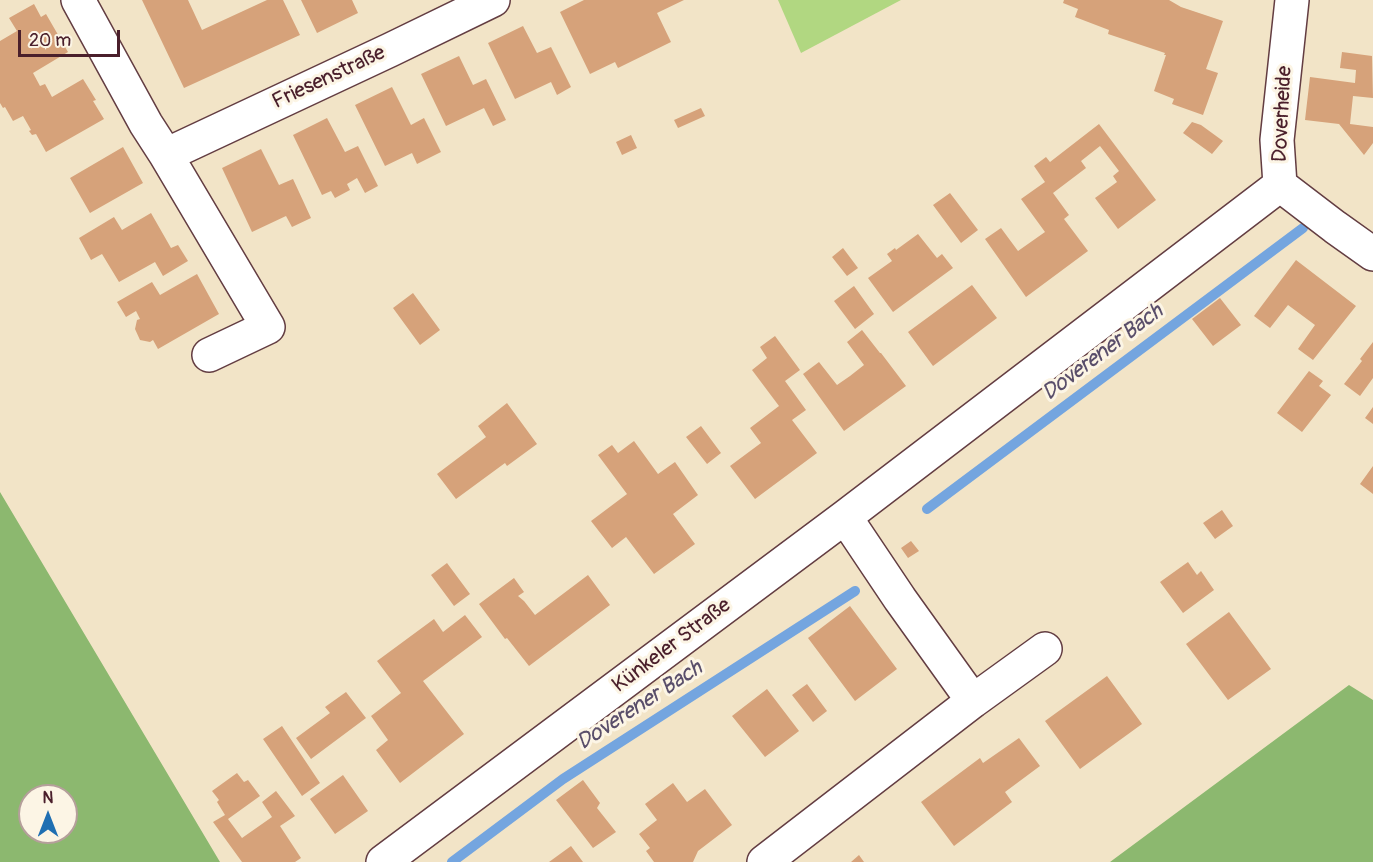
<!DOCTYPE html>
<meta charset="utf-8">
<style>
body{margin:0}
#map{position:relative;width:1373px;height:862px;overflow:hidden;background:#f2e4c7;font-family:Pangolin,sans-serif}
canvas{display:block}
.north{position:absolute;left:18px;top:784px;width:60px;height:60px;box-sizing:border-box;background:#fcf5e5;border:2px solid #b59f9b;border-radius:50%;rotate:0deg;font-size:16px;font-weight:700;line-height:24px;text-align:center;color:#4a1f2b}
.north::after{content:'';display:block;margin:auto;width:21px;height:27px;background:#1f6fb2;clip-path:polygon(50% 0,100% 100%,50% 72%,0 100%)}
.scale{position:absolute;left:18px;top:30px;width:102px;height:27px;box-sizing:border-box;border:3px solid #4a1f2b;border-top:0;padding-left:8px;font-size:18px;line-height:21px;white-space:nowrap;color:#4a1f2b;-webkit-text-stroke:4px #fcf5e5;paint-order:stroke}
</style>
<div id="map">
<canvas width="1373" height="862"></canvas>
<div class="north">N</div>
<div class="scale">20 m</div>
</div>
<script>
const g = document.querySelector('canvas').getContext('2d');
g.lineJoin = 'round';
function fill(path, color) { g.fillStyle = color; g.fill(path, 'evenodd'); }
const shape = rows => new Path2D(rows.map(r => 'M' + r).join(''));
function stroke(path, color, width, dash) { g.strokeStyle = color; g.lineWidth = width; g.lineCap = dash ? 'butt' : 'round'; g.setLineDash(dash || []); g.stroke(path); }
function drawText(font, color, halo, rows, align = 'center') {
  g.font = font + ' Pangolin,sans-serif'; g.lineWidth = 6; g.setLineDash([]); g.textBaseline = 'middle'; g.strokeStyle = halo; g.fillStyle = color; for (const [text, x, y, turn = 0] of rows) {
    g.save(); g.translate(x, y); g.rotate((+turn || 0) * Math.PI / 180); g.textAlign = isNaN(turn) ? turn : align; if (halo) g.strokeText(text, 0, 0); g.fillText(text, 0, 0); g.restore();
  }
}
fill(shape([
 [778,0,901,0,801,53]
]), '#b1d781');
fill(shape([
 [0,492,220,862,0,862],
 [30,796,66,796,66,832,30,832],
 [1349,685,1373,700,1373,862,1110,862]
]), '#8cb86f');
stroke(shape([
 [927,509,1303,228],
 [452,862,563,779,855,591]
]), '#74a5df', 10);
fill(shape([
 [142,0,188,0,202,30,267,0,283,0,300,35,184,88],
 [301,0,352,0,358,13,317,33],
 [584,0,684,0,657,13,671,42,618,68,615,62,590,74,560,12],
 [1064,0,1169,0,1181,7,1223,21,1206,69,1218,73,1203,115,1172,104,1174,99,1154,91,1166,55,1164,55,1165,53,1108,34,1109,30,1075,17,1078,9,1063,3],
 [34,4,41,17,46,14,68,52,33,73,40,86,45,84,52,97,83,79,96,100,93,101,104,119,46,152,36,134,32,135,29,131,31,130,23,116,13,121,5,107,3,108,0,103,0,41,17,31,9,18],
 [523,26,537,53,551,47,571,87,557,95,551,82,515,99,488,43],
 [1342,52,1372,56,1373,98,1353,96,1350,124,1373,127,1373,143,1364,155,1339,124,1305,120,1310,77,1355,83,1356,70,1340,68],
 [459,56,473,85,486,79,506,120,493,126,484,108,446,126,421,74],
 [392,87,411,125,424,118,441,152,417,164,412,153,385,166,355,105],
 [701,108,705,116,678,128,674,120],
 [327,118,345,152,358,146,378,186,365,193,357,178,347,184,350,190,335,198,331,191,322,195,293,135],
 [1192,122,1201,125,1223,141,1212,154,1183,133],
 [1099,124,1156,200,1118,229,1095,198,1117,182,1113,176,1119,171,1100,146,1081,161,1086,168,1053,193,1069,215,1064,219,1088,251,1026,297,985,239,1001,228,1018,251,1045,232,1021,199,1045,182,1034,166,1046,157,1050,162],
 [631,135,637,148,622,155,616,142],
 [123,147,143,183,90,213,70,178],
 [261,149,279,185,293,179,311,218,292,227,286,216,252,232,222,168],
 [950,193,978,230,961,243,933,205],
 [151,213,171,248,178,245,188,261,163,276,155,262,119,282,102,254,91,260,79,238,114,217,122,230],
 [918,234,937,258,942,254,953,268,893,312,868,278,892,261,887,254,895,248,896,250],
 [843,248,858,268,847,276,832,257],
 [1296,260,1356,306,1313,360,1298,349,1315,325,1288,305,1270,328,1254,316],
 [197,274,219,314,158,349,153,340,150,342,140,340,135,329,137,320,140,319,136,311,126,317,117,302,152,282,160,295],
 [972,285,997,318,933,366,908,332],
 [854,286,874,314,855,329,834,301],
 [413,293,440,330,420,345,393,308],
 [1220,298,1241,325,1213,346,1192,319],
 [862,330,880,353,881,353,906,386,844,431,803,374,819,362,837,385,850,376,864,365,847,342],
 [775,336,800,370,785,381,806,410,792,420,817,453,755,499,730,466,761,443,750,428,779,406,752,370,767,358,760,347],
 [1373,342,1373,378,1360,396,1344,384,1362,361,1360,359],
 [1309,371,1323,381,1319,386,1331,395,1302,432,1277,413],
 [507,403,537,444,507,466,505,463,456,499,437,474,486,437,478,426],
 [1373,407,1373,424,1365,418],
 [701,426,721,453,707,464,686,437],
 [634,441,658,474,675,462,698,495,673,514,695,544,654,574,626,537,612,548,591,521,627,494,598,455,612,445,618,453],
 [1373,466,1373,494,1360,484],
 [1222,510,1233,526,1215,539,1203,523],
 [911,541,919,551,908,558,901,548],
 [1188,562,1197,575,1201,571,1214,590,1183,613,1160,582],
 [447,563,470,594,454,606,431,575],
 [588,575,610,605,529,666,507,638,505,639,479,604,514,578,524,592,518,596,524,601,535,615],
 [850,606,897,669,855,701,808,638],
 [1229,612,1271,669,1228,700,1186,644],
 [465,615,482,637,423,681,464,734,400,783,376,750,388,740,371,716,401,693,377,661,434,619,443,632],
 [1107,676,1142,724,1080,769,1045,721],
 [807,684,827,711,813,722,792,695],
 [767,689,799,731,765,757,732,716],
 [346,692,366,718,311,759,296,738,330,713,325,707],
 [282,726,320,783,302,796,263,739],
 [1019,738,1040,766,1005,792,1012,802,954,846,921,802,980,758,983,763],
 [237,773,244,782,248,780,260,796,228,819,242,838,272,817,262,802,276,791,295,816,280,826,301,858,295,862,242,862,213,822,225,815,217,802,219,800,212,791],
 [343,775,368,811,335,834,310,799],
 [583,780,600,803,597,808,616,832,593,848,556,800],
 [673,783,687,802,705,789,732,825,698,851,693,862,654,862,646,851,650,848,639,834,657,820,645,804],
 [571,846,583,862,549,862],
 [859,855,864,862,851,862]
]), '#d6a27a');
const minor = shape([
 [78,0,146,124,166,155,390,50,493,0],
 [1292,0,1277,140,1280,185,1335,227,1373,254],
 [166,155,268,327,209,355],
 [845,517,900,599,973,701],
 [383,862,845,517,1280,185],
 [764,862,973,701,1045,649]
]);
stroke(minor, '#633d42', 36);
stroke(minor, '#fff', 33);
drawText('21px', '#4a1f2b', '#fcf5e5', [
 ["Friesenstraße",329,78,-25],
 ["Doverheide",1283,114,-87],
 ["Künkeler Straße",672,646,-37]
]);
drawText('italic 22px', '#594e6a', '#fcf5e5', [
 ["Doverener Bach",1103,353,-37],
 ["Doverener Bach",640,706,-33]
]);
</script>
